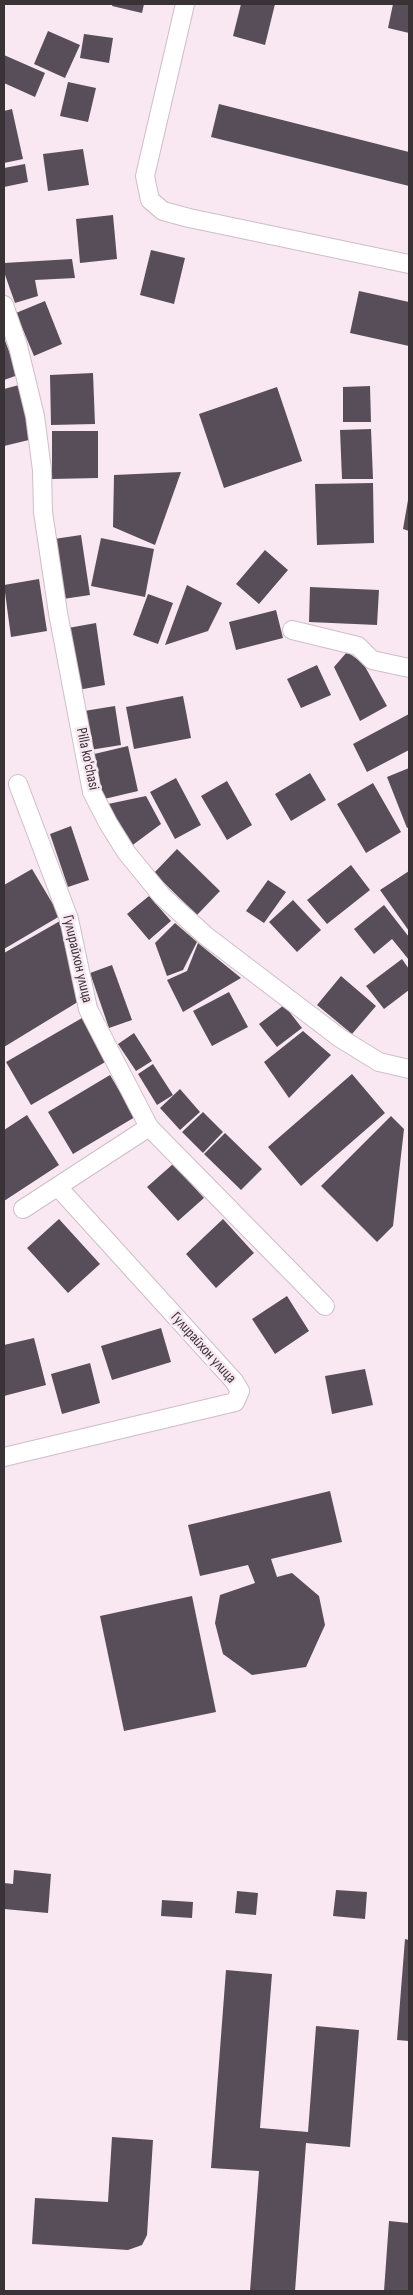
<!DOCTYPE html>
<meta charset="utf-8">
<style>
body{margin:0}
#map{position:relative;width:413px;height:2295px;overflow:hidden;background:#f9e8f2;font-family:"Sofia Sans Condensed",sans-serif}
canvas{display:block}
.frame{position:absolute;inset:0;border:5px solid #393336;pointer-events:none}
</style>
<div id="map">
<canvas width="413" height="2295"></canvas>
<div class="frame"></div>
</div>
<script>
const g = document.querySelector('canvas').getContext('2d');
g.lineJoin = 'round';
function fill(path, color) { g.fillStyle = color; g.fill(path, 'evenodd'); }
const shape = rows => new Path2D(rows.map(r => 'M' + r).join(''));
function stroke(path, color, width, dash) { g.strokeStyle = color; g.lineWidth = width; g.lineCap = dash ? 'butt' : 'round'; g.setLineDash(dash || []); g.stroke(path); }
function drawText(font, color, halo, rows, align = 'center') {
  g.font = font + ' "Sofia Sans Condensed",sans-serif'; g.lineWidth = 5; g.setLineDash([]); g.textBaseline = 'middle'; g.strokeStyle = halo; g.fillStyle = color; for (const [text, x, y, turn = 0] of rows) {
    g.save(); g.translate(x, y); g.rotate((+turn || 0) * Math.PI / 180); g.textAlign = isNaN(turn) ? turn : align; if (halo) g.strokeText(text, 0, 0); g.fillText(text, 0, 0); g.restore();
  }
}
fill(shape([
 [113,4,144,4,142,13,112,6],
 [241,4,275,4,265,45,233,36],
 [393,4,409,4,409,33,388,28],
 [48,31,80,45,65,78,34,64],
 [84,34,113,38,109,63,80,58],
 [4,55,45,73,35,97,4,83],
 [68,82,96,88,88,122,60,116],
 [219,104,409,152,409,186,211,137],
 [12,109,23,159,4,163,4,111],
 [83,149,89,185,48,191,43,154],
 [25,164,28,182,4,187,4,168],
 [113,215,117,259,80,263,76,219],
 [151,250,185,258,174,304,140,295],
 [72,259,75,278,35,280,38,296,15,303,4,272,4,263],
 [359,291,409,302,409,346,350,333],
 [45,301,62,344,34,356,16,313],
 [4,338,18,375,4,380],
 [93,373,95,424,51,425,50,375],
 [19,385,33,439,4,446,4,389],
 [370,386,371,422,343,422,343,387],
 [277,387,302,461,224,488,199,414],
 [371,429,373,479,342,479,340,430],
 [52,431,98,431,98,478,52,479],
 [181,472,155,545,113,527,114,475],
 [373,483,374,543,317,545,315,484],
 [408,500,409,500,409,531,403,529],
 [81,535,90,595,63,599,54,539],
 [101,538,154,549,145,597,91,586],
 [265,550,288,570,259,604,236,584],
 [39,579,47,631,11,637,4,585],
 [187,585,222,603,208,631,165,645],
 [310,587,379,590,377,625,309,622],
 [148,594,173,603,158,644,133,635],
 [276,610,283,638,236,650,229,622],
 [96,623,105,685,78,690,68,628],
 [347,652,363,663,387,706,360,721,334,667],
 [317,665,331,695,301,708,287,679],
 [183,696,191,738,134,749,126,707],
 [115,706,121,745,90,750,84,711],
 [409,714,409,750,367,772,353,744],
 [128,746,138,791,100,800,90,755],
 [409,768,409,827,407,828,387,777],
 [310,773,326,800,291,821,275,794],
 [176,778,201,825,175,839,150,792],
 [227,781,252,825,227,840,201,796],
 [373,783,401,832,366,853,337,804],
 [146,796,161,824,130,847,108,804],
 [71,826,89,880,68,887,50,834],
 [177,849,220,891,197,915,154,873],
 [351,865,370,890,327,924,307,900],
 [32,869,60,916,4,949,4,885],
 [409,871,409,931,380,890],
 [268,880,286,892,264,923,246,911],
 [149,896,171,921,149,940,127,914],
 [293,900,321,930,297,952,269,922],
 [384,905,409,937,409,960,392,939,374,954,354,929],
 [60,921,81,1000,4,1047,4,953],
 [175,923,197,942,183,970,167,976,155,943],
 [198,943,241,978,183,1012,167,980,187,971],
 [402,959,409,969,409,990,384,1009,366,986],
 [112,965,132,1020,109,1028,90,973],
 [341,976,376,1006,352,1034,317,1005],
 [229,992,248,1027,212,1046,193,1011],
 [284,1005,302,1028,277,1047,259,1024],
 [82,1018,107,1061,31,1105,6,1062],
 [303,1031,331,1055,289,1098,264,1062],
 [134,1033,152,1061,136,1071,118,1044],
 [153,1064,173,1095,157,1105,138,1074],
 [352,1074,385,1113,301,1186,268,1147],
 [110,1075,135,1117,73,1154,48,1112],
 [180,1089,200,1112,180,1130,160,1108],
 [203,1112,223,1132,203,1153,182,1132],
 [27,1115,59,1165,4,1201,4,1130],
 [391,1116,404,1129,393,1226,377,1242,321,1186],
 [225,1133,262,1169,241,1190,204,1154],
 [173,1164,204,1198,178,1221,147,1187],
 [59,1219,100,1264,68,1293,27,1248],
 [223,1219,254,1253,216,1288,186,1254],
 [287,1296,309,1331,275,1354,252,1319],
 [161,1328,171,1362,112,1380,101,1346],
 [34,1338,46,1385,4,1396,4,1345],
 [90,1363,100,1403,62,1414,51,1374],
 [365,1369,373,1405,332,1414,325,1376],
 [330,1491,342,1542,271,1559,277,1577,292,1573,319,1596,325,1625,306,1667,252,1675,223,1654,215,1623,220,1595,255,1583,248,1565,200,1576,188,1525],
 [192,1596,216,1712,124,1731,100,1616],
 [14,1870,51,1874,48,1913,4,1909,4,1883,13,1884],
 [336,1890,367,1892,365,1919,333,1916],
 [237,1891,258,1893,256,1915,235,1913],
 [162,1900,193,1902,192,1918,161,1916],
 [405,1939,409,1940,409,2041,397,2040],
 [226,1970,272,1974,260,2128,308,2132,316,2026,359,2030,350,2147,306,2143,295,2291,250,2291,259,2171,211,2168],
 [112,2137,153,2140,147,2235,142,2245,128,2250,32,2244,35,2198,108,2202],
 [389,2221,409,2223,409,2291,384,2291]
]), '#584e59');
const minor = shape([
 [185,4,145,176,150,200,163,211,189,218,409,264],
 [4,305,18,346,35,416,42,470,43,512,58,613,92,792,108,823,126,852,162,896,206,936,340,1038,379,1062,409,1069],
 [292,630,358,646,372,660,409,668],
 [18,784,69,919,88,1009,149,1127,325,1306],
 [23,1209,149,1127],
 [4,1457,235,1402,240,1391,234,1381,58,1187]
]);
stroke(minor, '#cebec7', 20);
stroke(minor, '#fff', 18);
drawText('15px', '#393336', '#f9e8f2', [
 ["Pilla ko'chasi",87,759,78],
 ["Гулирайхон улица",77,959,77],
 ["Гулирайхон улица",203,1348,48]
]);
</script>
